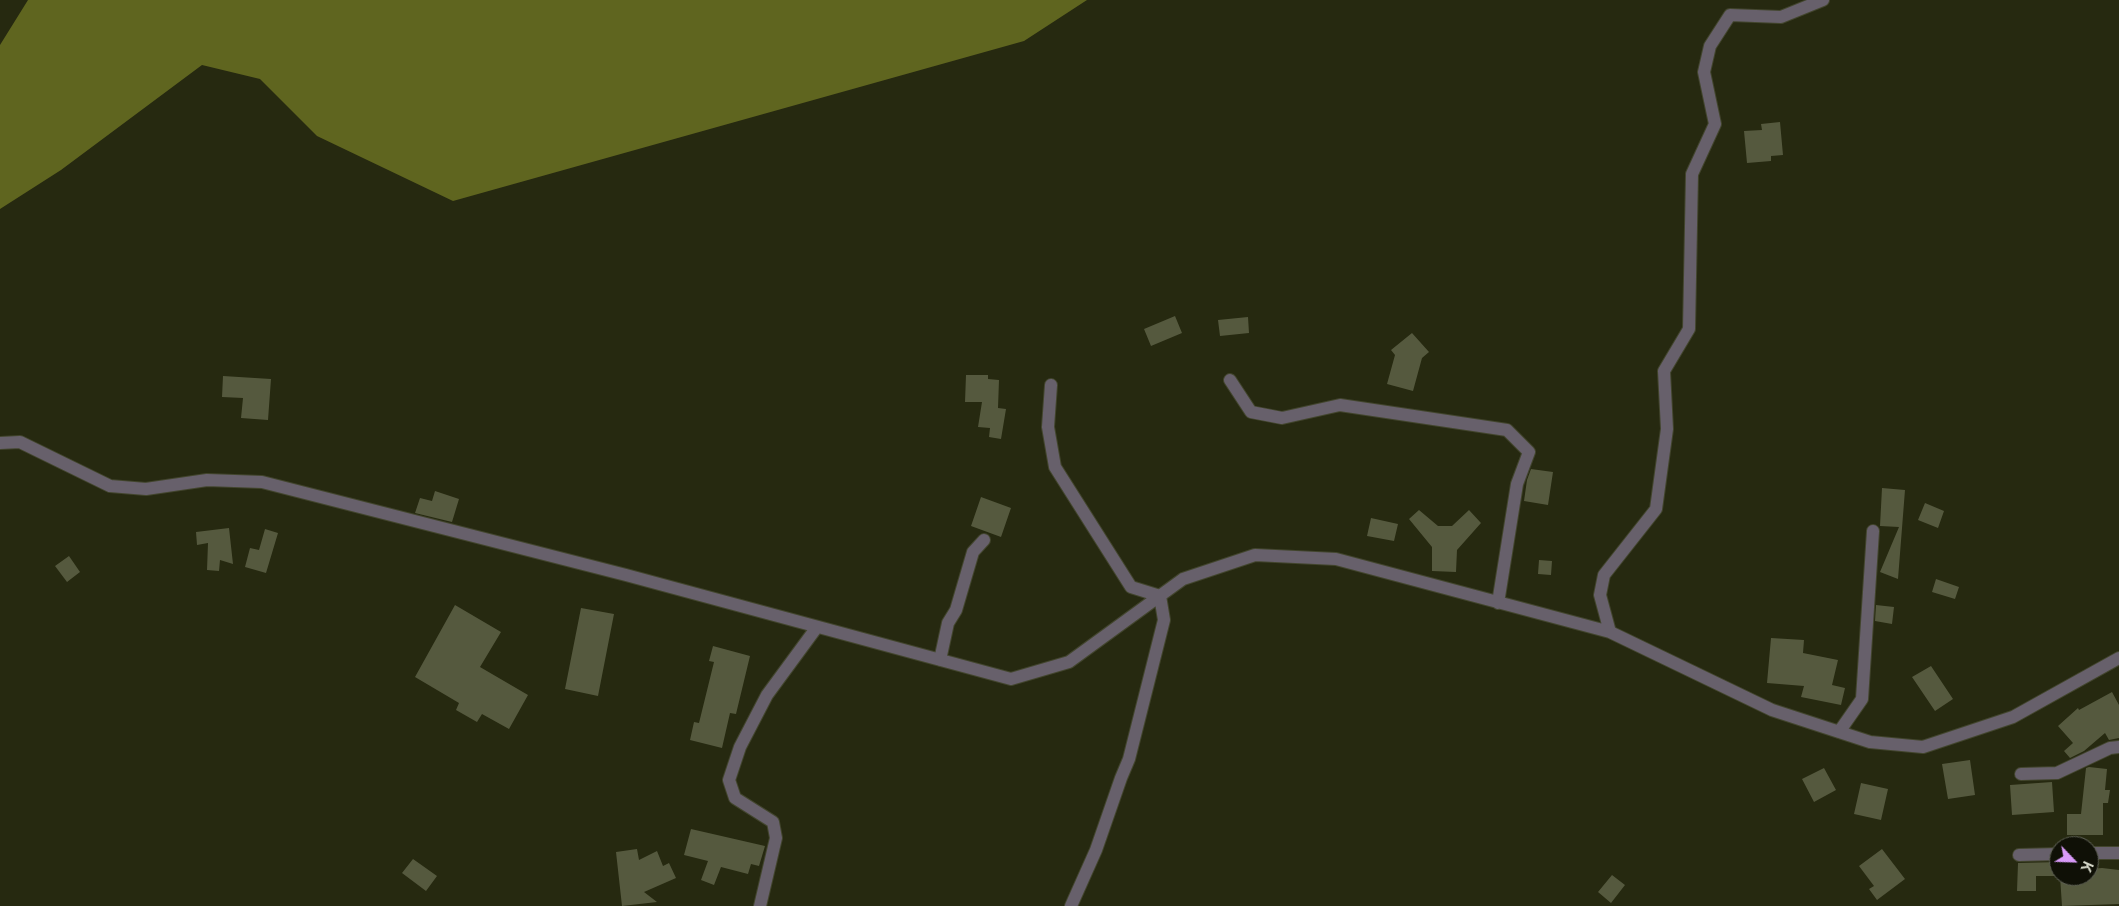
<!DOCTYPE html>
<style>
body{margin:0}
#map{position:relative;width:2119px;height:906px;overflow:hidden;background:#262910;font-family:Inter,sans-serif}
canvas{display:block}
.north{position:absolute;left:2049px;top:836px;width:50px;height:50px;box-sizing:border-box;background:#0f1006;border:1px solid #5e6054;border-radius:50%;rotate:114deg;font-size:14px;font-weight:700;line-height:20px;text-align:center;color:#d5d7c8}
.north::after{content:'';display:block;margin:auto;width:18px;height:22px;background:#d89af8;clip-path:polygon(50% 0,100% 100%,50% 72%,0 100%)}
</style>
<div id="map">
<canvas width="2119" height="906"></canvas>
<div class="north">K</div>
</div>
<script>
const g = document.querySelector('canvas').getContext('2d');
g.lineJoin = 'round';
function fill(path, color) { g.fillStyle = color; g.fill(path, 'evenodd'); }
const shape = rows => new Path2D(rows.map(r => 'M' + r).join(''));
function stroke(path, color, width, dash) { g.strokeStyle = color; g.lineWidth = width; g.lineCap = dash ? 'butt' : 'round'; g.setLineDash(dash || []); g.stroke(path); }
fill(shape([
 [28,0,1087,0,1024,41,453,201,317,136,260,79,202,65,61,170,0,209,0,45]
]), '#5f651f');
fill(shape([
 [1780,122,1783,155,1771,156,1771,161,1747,163,1744,131,1762,130,1761,124],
 [1175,316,1182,333,1151,346,1144,329],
 [1248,317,1249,333,1220,336,1218,320],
 [1412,333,1429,352,1422,358,1413,391,1387,384,1395,355,1391,350],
 [966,375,988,375,988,379,999,380,998,408,1006,409,1001,439,989,437,990,428,978,427,982,402,965,402],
 [223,376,271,379,268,420,241,418,243,398,222,397],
 [1531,469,1553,472,1548,505,1524,501,1527,480],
 [1882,488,1905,490,1898,579,1880,572,1899,527,1880,526],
 [435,491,459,499,452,522,415,513,420,498,432,501],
 [981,497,1011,508,1001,537,971,526],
 [1925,503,1944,511,1938,528,1918,520],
 [1419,510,1438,526,1452,526,1469,510,1481,523,1457,550,1456,572,1432,571,1432,547,1409,519],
 [1371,518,1398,524,1394,541,1367,536],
 [229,528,233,564,220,560,219,571,207,570,208,543,197,545,196,532],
 [265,529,278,533,266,573,245,567,250,548,259,550],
 [69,556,80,572,67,582,55,566],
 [1539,560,1552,561,1551,575,1538,574],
 [1936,579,1959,587,1955,599,1932,592],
 [455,605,501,632,480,667,528,695,509,729,482,714,477,722,456,710,459,703,415,677],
 [1876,605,1894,607,1892,624,1875,621],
 [581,608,614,614,598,696,565,689],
 [1771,638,1804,640,1803,653,1838,660,1832,685,1845,688,1841,705,1801,697,1804,686,1767,683],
 [713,646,750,656,736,714,730,713,722,748,690,740,694,722,699,723,714,662,709,661],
 [1931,666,1953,699,1935,711,1912,677],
 [2112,692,2119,705,2119,738,2109,740,2105,733,2084,751,2070,758,2064,751,2073,743,2058,726,2078,708,2079,710],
 [1970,760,1975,795,1948,799,1942,764],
 [2089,767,2107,769,2105,790,2110,790,2108,803,2103,803,2103,835,2067,835,2067,814,2081,814,2086,768],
 [1824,768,1836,790,1814,802,1802,779],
 [2052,782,2054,812,2012,815,2010,785],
 [1861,783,1888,789,1881,820,1854,814],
 [691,829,765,846,759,866,751,864,748,874,721,867,714,885,701,880,708,861,684,855],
 [637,849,639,860,657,851,663,866,669,863,676,878,644,892,657,902,622,906,616,852],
 [1882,849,1905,879,1877,900,1869,889,1874,886,1859,866],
 [413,859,437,876,426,891,402,873],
 [2059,862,2059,876,2036,876,2036,891,2017,891,2018,863],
 [2102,868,2119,870,2119,904,2062,906,2060,876,2089,876,2089,869],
 [1612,875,1625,885,1611,903,1598,892]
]), '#55593e');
const minor = shape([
 [1230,380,1251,412,1282,418,1340,405,1507,430,1529,452,1517,484,1498,603],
 [1051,385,1048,427,1055,467,1131,587,1160,596,1164,620,1129,759,1121,778,1096,850,1071,906],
 [0,443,20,442,110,486,146,489,207,480,262,482,626,575,1011,679,1069,662,1183,579,1255,555,1336,559,1610,632,1772,710,1870,742,1923,747,2013,717,2119,658],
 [1610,632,1600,595,1604,575,1656,509,1667,429,1664,371,1689,329,1692,174,1715,124,1704,72,1710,46,1730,15,1781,17,1823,0],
 [940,660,948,623,956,610,973,552,984,540],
 [1839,732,1862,699,1873,531],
 [2021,774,2057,773,2110,748,2119,747],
 [2089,853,2119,853],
 [2019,855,2059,854],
 [760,906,776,838,773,822,735,798,729,780,740,747,767,695,817,627]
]);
stroke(minor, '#42452d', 14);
stroke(minor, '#67606b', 12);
</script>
